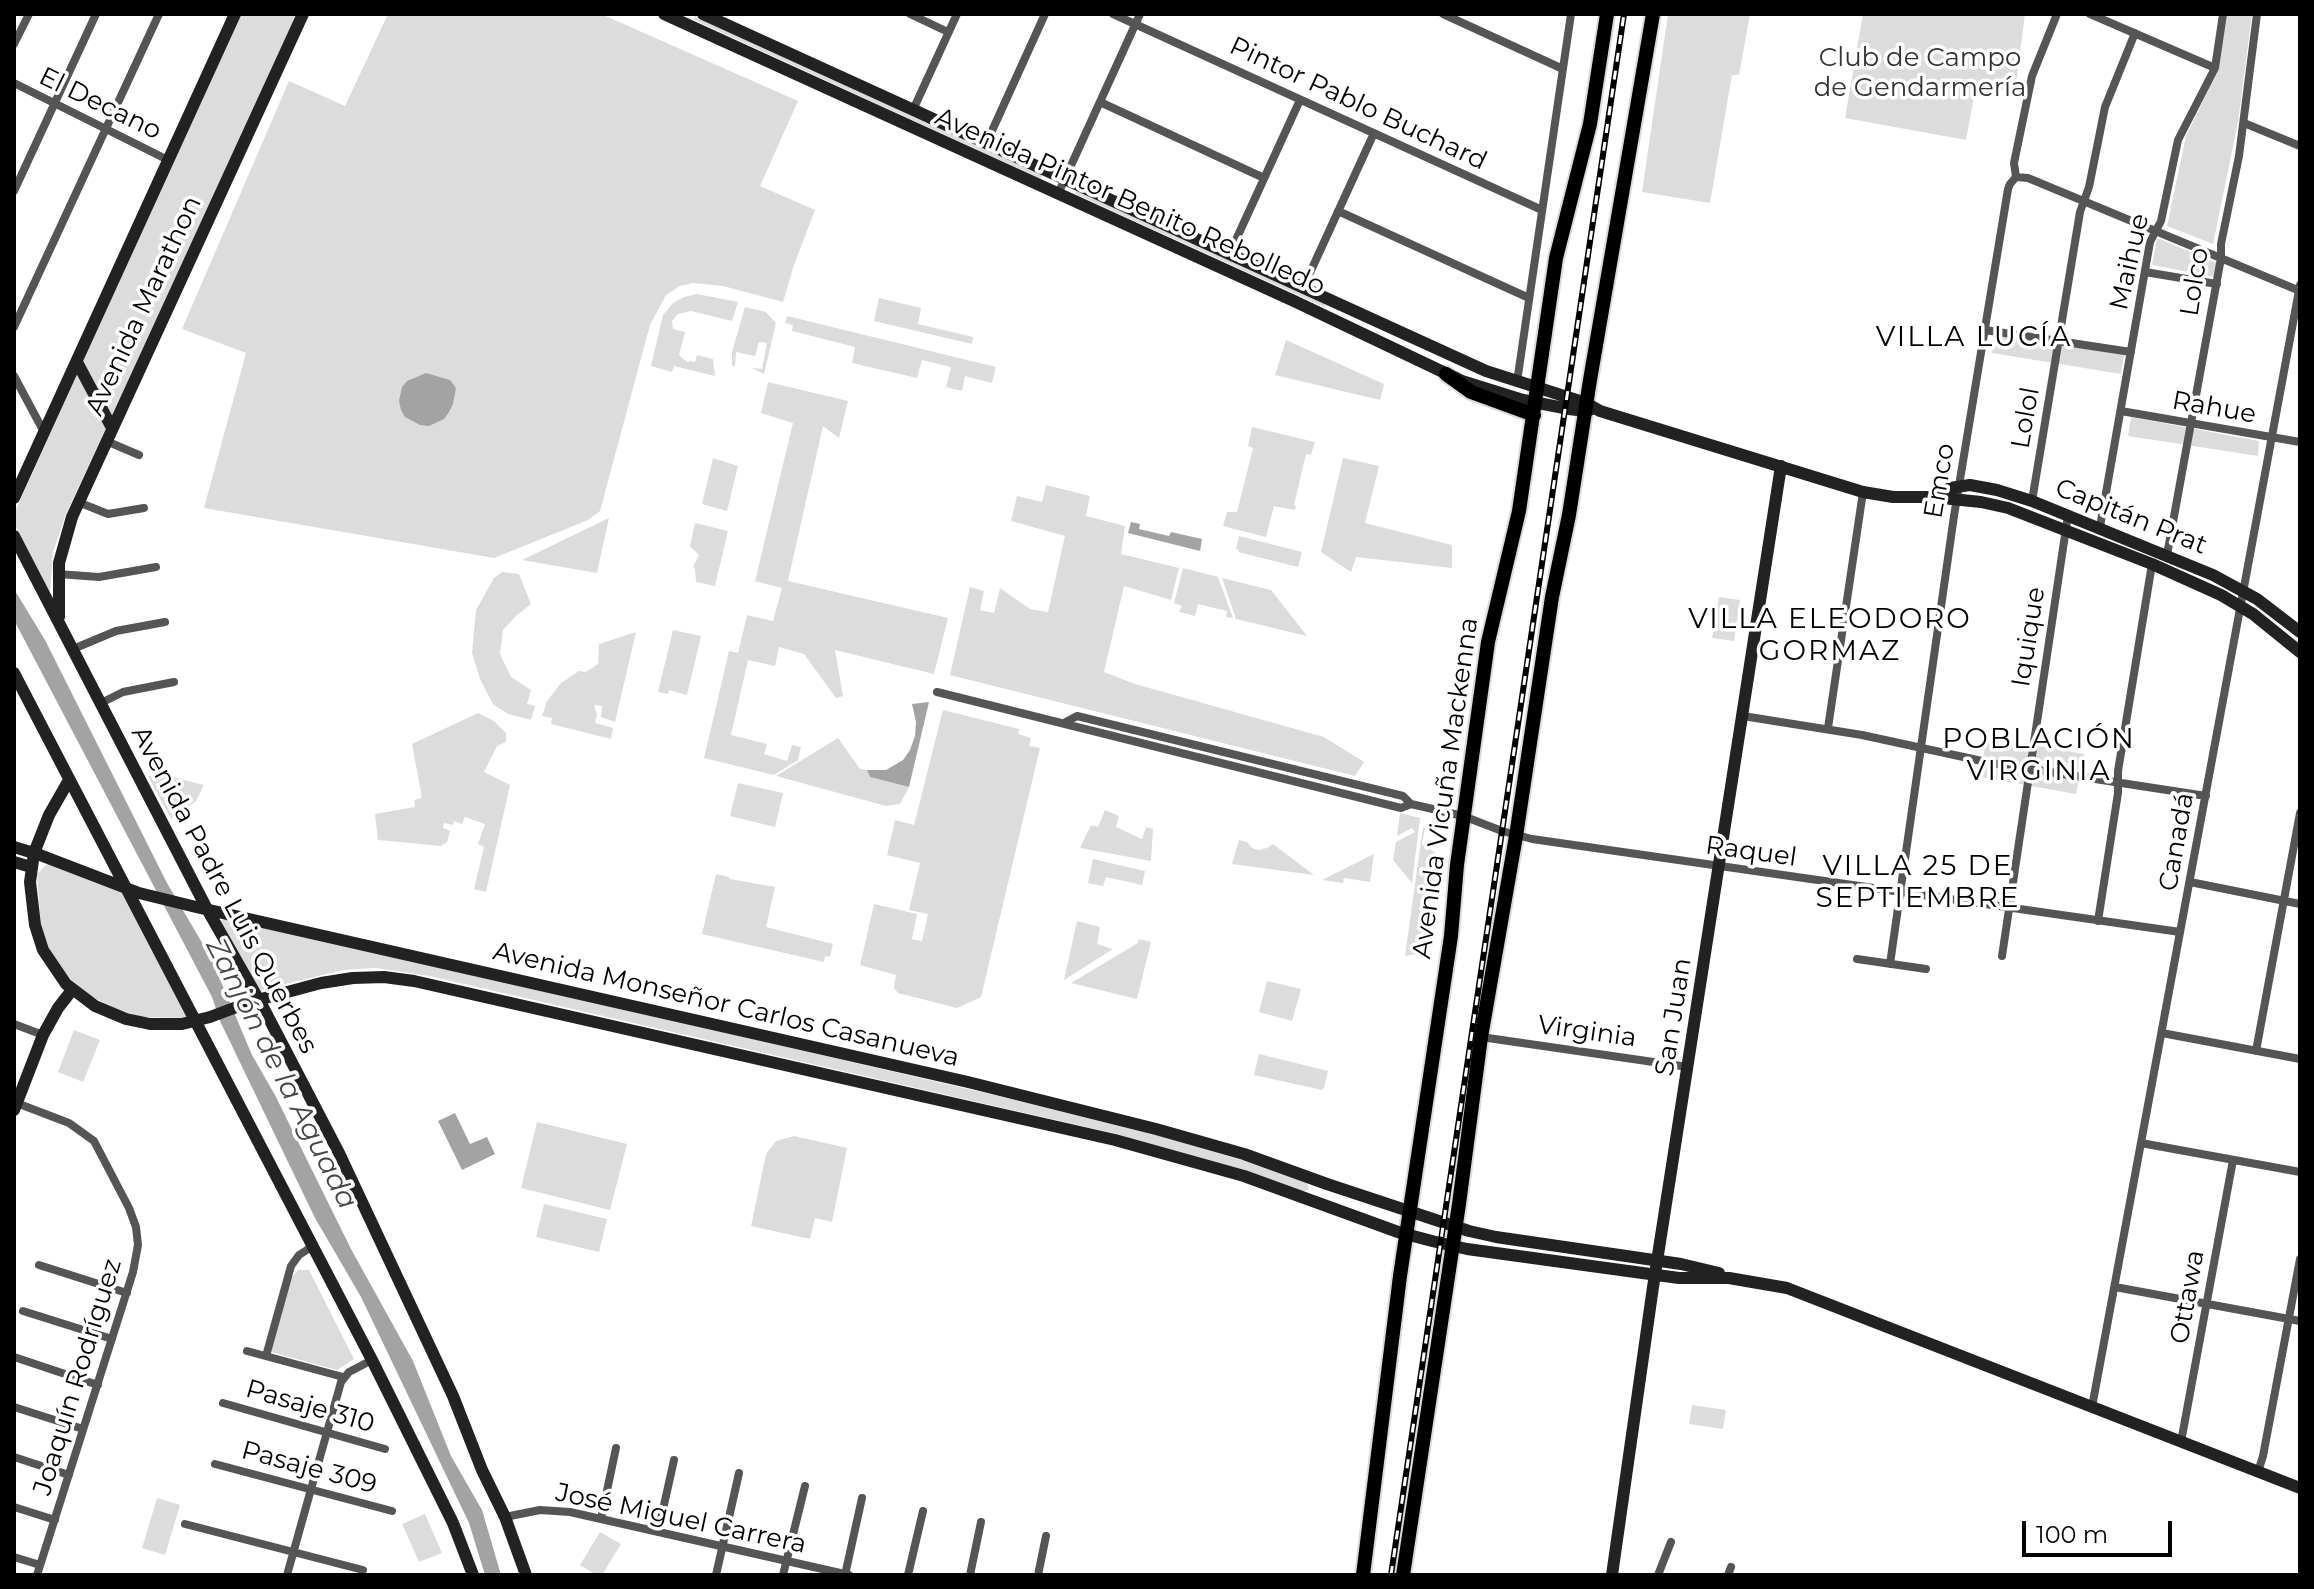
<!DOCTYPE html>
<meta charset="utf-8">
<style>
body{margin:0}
#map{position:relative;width:2314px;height:1589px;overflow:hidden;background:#fff;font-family:Montserrat,sans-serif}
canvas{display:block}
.frame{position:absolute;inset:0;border:16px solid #000;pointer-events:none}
.scale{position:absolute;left:2022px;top:1521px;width:150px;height:36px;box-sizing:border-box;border:4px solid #000;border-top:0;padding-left:10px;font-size:24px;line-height:28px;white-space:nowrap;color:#000;-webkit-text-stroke:6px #fff;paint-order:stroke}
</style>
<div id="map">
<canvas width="2314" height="1589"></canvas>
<div class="frame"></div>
<div class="scale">100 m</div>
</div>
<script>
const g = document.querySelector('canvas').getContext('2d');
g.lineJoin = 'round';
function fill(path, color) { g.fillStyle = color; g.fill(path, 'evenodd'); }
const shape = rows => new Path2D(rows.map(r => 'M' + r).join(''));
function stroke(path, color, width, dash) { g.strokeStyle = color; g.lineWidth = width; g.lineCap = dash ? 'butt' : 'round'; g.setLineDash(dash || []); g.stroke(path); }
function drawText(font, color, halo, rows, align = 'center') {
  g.font = font + ' Montserrat,sans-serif'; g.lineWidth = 7; g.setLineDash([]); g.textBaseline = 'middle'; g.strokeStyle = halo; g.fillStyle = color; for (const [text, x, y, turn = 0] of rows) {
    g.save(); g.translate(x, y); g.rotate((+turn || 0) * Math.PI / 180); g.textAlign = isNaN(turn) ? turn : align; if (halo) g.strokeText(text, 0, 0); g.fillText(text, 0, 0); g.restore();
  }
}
fill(shape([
 [240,14,298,14,66,514,53,552,50,593,14,523,14,514],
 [388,14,601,14,798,101,760,186,815,210,794,265,783,302,723,286,693,283,680,286,666,295,650,325,600,511,588,520,494,558,204,508,246,353,182,329,289,81,345,106],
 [1668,14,1750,14,1739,75,1732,75,1710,203,1642,192],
 [1863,14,2025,14,2015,92,1976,86,1966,140,1845,118],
 [2225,14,2252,14,2238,122,2213,244,2167,226,2186,136,2219,69],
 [695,16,1042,174,1041,179,694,20],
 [1078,187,1326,301,1324,307,1075,194],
 [2157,238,2217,263,2215,277,2152,265],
 [697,294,738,302,732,321,691,311,678,314,672,321,673,329,685,332,679,355,688,363,689,361,695,362,697,355,713,359,715,376,674,366,672,372,651,366,663,315,673,303,684,297],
 [879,298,921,308,918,324,973,337,972,344,874,321],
 [745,307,766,312,776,323,764,374,752,368,762,369,767,343,759,342,755,356,736,352,735,366,732,366,732,352],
 [787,316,996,367,992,383,965,376,962,391,946,387,951,367,922,360,917,378,852,363,855,347,792,331,793,325,785,323],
 [1995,334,2124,355,2121,374,1992,353],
 [1286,340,1384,384,1380,400,1275,375],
 [768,382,848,401,839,438,823,426,788,581,948,618,934,674,835,650,843,696,836,698,804,654,779,647,775,666,748,660,731,735,767,744,764,754,787,761,792,745,801,747,798,760,774,775,704,758,729,651,738,653,747,615,773,621,782,588,755,581,793,423,761,413],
 [2131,417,2259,441,2258,456,2128,436],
 [1252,427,1315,442,1311,455,1306,454,1294,505,1296,506,1295,510,1274,506,1266,537,1223,526,1227,512,1237,512,1253,448,1248,446],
 [713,458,738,466,727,511,702,504],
 [1343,458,1379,466,1365,523,1452,545,1452,568,1356,557,1351,572,1321,552],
 [1046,485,1090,496,1086,516,1125,526,1121,554,1179,568,1171,600,1124,586,1104,672,1135,684,1324,737,1364,762,1355,776,950,675,970,587,984,591,980,610,994,613,1000,588,1030,609,1048,612,1065,536,1011,521,1017,496,1042,502],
 [609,518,597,573,522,560],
 [695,523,728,531,715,586,696,582,695,568,693,567,699,555,690,546],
 [1239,536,1302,552,1298,567,1238,552,1239,550,1236,549],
 [1183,568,1218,577,1233,618,1226,617,1227,611,1198,604,1195,616,1179,612,1182,606,1174,603],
 [502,572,519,574,531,604,516,616,503,630,500,654,511,677,531,690,527,704,535,706,531,720,508,714,493,704,480,679,472,653,476,610,494,578],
 [1222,578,1271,590,1307,636,1236,619],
 [1719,597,1740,600,1734,641,1712,638],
 [673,630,701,636,687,695,669,690,668,694,658,692],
 [636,632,615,722,601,717,602,706,594,705,597,715,595,723,613,728,611,739,551,724,552,718,542,716,547,701,561,683,579,671,586,672,598,664,599,644],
 [943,710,1019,729,1018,734,1031,738,1029,746,1040,748,981,997,957,1008,898,993,894,988,896,975,860,965,874,904,917,914,912,939,922,941,928,914,909,910,920,863,887,855,895,820,914,825],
 [478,713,494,721,506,733,506,742,497,746,484,772,510,785,486,892,474,889,484,847,478,844,485,824,465,817,462,824,454,821,453,825,444,823,443,828,450,831,447,842,441,846,378,840,375,814,415,807,414,800,422,798,412,744],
 [1986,737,2084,754,2076,794,1981,777],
 [838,738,860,769,867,770,870,777,909,787,900,804,886,806,776,776],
 [148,776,169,776,204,785,196,801,171,819],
 [738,783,783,793,775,827,730,816],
 [1105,810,1119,816,1116,827,1142,839,1146,827,1153,829,1151,861,1080,848,1091,825,1098,827],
 [1400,813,1420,818,1412,883,1393,860,1396,842,1415,832,1412,828,1397,836],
 [1423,827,1425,828,1422,844,1437,854,1422,953,1405,956],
 [1239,840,1247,842,1252,848,1258,850,1267,848,1273,844,1314,875,1232,864],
 [1374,854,1370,882,1344,878,1343,883,1322,880],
 [1093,859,1145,871,1142,885,1106,877,1103,886,1088,883],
 [47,864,121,892,190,1018,141,1017,119,1010,92,997,71,980,59,965,48,947,41,928,37,874],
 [716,874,729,877,730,879,775,887,766,927,833,944,830,957,825,956,824,962,702,934],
 [226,917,1119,1124,1265,1167,1307,1183,1309,1189,1303,1192,1117,1134,429,976,376,968,343,970,260,990,221,921],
 [1077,921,1100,927,1097,944,1113,949,1064,980],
 [1139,939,1151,942,1137,999,1071,983,1138,943],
 [1267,981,1301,989,1292,1021,1259,1012],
 [74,1030,100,1040,83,1082,58,1072],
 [1259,1054,1328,1071,1324,1088,1322,1090,1254,1075],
 [537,1122,627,1144,610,1210,521,1188],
 [794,1136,847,1148,832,1222,815,1218,810,1239,751,1226,766,1154,776,1141],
 [544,1204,607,1219,599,1252,536,1237],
 [298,1270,309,1270,354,1359,337,1370,271,1352,291,1278],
 [1692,1405,1726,1410,1723,1429,1689,1424],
 [157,1498,180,1505,165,1555,142,1548],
 [425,1514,442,1553,419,1562,402,1524],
 [600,1532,621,1544,602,1575,596,1575,580,1565]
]), '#dcdcdc');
fill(shape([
 [426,373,450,380,456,388,453,404,449,412,444,419,429,426,420,425,405,417,401,410,399,401,402,387,407,381],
 [1131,522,1140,524,1139,529,1169,536,1171,532,1202,539,1200,551,1128,533],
 [14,589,45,640,167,883,211,958,252,1055,275,1095,351,1249,413,1361,451,1456,482,1510,501,1575,485,1575,469,1523,361,1297,315,1218,220,1021,212,997,14,620],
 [929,702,909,787,870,777,867,770,886,770,903,760,910,750,915,736,916,722,912,704],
 [455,1113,470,1144,487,1137,495,1154,462,1170,438,1121]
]), '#a3a3a3');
const primary = shape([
 [1446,374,1471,392,1534,415],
 [1363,1575,1400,1276,1451,936,1457,865,1488,642,1519,511,1556,258,1590,124,1607,14],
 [1403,1575,1459,1204,1481,1037,1516,836,1552,597,1569,515,1590,380,1653,14]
]);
stroke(primary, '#dbdbdb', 18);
stroke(shape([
 [910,14,948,32],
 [1113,14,1542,210],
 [1443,14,1563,69],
 [2090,14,2215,68],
 [14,44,29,14],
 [14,83,168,160],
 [1100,102,1264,178],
 [913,110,957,14],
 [2244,123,2300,146],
 [986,144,1045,14],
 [2016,177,2028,178,2300,291],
 [14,191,96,14],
 [1058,194,1140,14],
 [1338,211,1529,298],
 [1229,255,1300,100],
 [2145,272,2217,284],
 [1303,288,1374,133],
 [14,327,159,14],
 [1985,330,2131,352],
 [14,376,44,432],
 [1517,382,1571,14],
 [2121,411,2300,442],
 [106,441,139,455],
 [2032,501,2080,212,2089,187,2105,107,2135,33],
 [78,502,108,514,144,508],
 [2100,527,2150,242,2161,221,2178,140,2215,68,2223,14],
 [2167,555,2221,258,2221,244,2239,156,2257,14],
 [58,574,99,577,156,567],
 [73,649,116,631,165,622],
 [937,692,1401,808,1411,804],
 [99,704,123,692,174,682],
 [1743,716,1862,735,1991,763,2206,796],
 [1064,723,1077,716,1403,796,1411,804,1463,816,1502,831,1532,839,2180,932],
 [1828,728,1863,492],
 [2190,882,2300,904],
 [2098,921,2118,793,2118,771,2152,564],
 [2002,956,2068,515],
 [1857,959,1926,969],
 [1890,964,1954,516,2008,189,2010,184,2016,177,2014,163,2032,76,2057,14],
 [14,1024,43,1035],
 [2162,1033,2300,1059],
 [1481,1037,1688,1067],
 [2256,1051,2300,813],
 [14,1102,69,1123,94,1141,129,1208,136,1227,138,1245,133,1272,37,1575],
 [2141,1143,2300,1172],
 [39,1265,127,1293],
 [2115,1287,2300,1321],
 [23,1311,112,1339],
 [247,1351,343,1377],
 [266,1356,291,1266,299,1255,313,1246],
 [14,1357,98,1385],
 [223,1403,385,1449],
 [14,1407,83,1429],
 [2092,1407,2300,285],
 [2181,1442,2233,1160],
 [14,1457,69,1475],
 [215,1464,392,1511],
 [2258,1472,2263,1456,2300,1259],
 [14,1507,55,1520],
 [505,1517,540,1510,570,1512,849,1575],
 [601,1519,616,1448],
 [185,1524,363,1570],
 [658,1532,674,1460],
 [14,1557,40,1565],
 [287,1575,341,1382,349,1372,372,1360],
 [716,1575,739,1473],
 [783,1575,805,1486],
 [845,1575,862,1498],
 [908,1575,923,1511],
 [970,1575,981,1522],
 [1038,1575,1046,1536],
 [1658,1575,1671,1542],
 [1728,1575,1731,1567]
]), '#555', 8);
stroke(shape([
 [664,14,1294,301,1462,381,1523,400,1569,409,1585,411,1592,409],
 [703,14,1486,371,1586,403,1600,411,1863,492,1893,497,1932,497,1981,502,2008,508,2152,564,2221,595,2253,614,2300,652],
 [77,362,112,428],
 [1932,497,1950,488,1970,485,1997,490,2032,501,2213,575,2257,599,2300,632],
 [14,498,235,14],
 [14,536,207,909,264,1009,339,1153,453,1396,482,1470,505,1517,526,1575],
 [59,617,59,563,72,517,303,14],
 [14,673,372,1360,453,1523,473,1575],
 [69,780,49,815,34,853,30,882,35,925,43,950,66,984,95,1006,126,1019,150,1024,182,1024,210,1017,250,1002,321,983,353,978,384,977,414,981,1115,1140,1244,1176,1398,1232,1432,1241,1467,1249,1679,1278,1729,1278,1787,1288,2300,1488],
 [14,847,40,855,139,893,196,907,968,1082,1156,1129,1244,1154,1327,1184,1469,1231,1496,1237,1681,1264,1719,1273],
 [14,862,31,867],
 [14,1110,43,1035,58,1008,72,990],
 [1612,1575,1653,1287,1781,466]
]), '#222', 12);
stroke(primary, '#000', 14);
const rail = shape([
 [1391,1575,1624,14]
]);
stroke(rail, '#000', 6);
stroke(rail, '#fff', 3, [9]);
drawText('26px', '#333', '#fff', [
 ["Club de Campo",1920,58],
 ["de Gendarmería",1920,88]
]);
drawText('26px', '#000', '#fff', [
 ["El Decano",100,104,26],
 ["Pintor Pablo Buchard",1358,104,25],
 ["Avenida Pintor Benito Rebolledo",1130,202,24],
 ["Maihue",2130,262,-77],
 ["Lolco",2195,282,-81],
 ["Avenida Marathon",144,306,-65],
 ["Rahue",2214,408,10],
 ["Lolol",2026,418,-80],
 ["Emco",1940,481,-80],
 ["Capitán Prat",2131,517,22],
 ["Iquique",2029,637,-81],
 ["Avenida Vicuña Mackenna",1446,788,-82],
 ["Canadá",2177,842,-80],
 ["Raquel",1751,852,8],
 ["Avenida Padre Luis Querbes",224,890,62],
 ["Avenida Monseñor Carlos Casanueva",726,1005,13],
 ["San Juan",1674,1017,-81],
 ["Virginia",1587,1032,8],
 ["Ottawa",2188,1297,-80],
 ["Joaquín Rodríguez",78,1377,-73],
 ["Pasaje 310",310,1407,16],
 ["Pasaje 309",309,1468,15],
 ["José Miguel Carrera",681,1519,12]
]);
g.letterSpacing = '2px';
drawText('28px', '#000', '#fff', [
 ["VILLA LUCÍA",1974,338],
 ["VILLA ELEODORO",1830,620],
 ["GORMAZ",1830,652],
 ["POBLACIÓN",2039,740],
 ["VIRGINIA",2039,772],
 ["VILLA 25 DE",1918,867],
 ["SEPTIEMBRE",1918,899]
]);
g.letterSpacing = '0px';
drawText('italic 28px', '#444', '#fff', [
 ["Zanjón de la Aguada",281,1074,63]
]);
</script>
